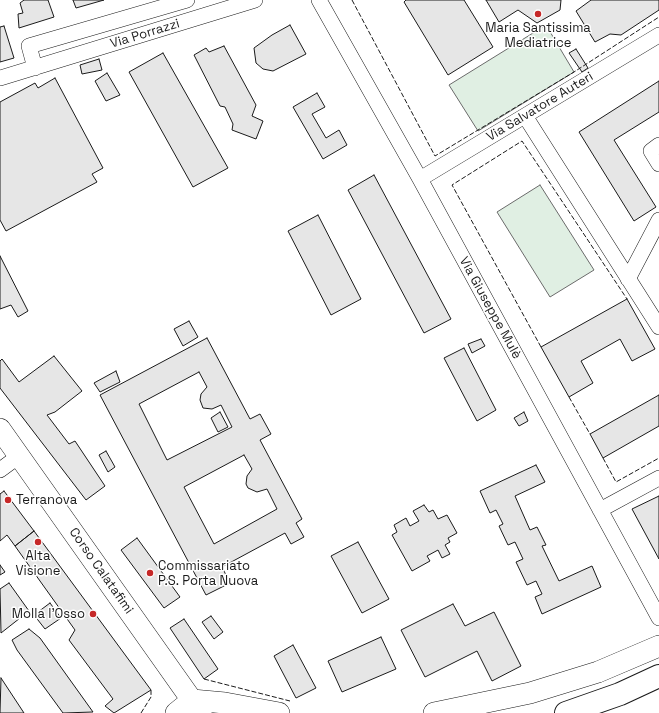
<!DOCTYPE html>
<meta charset="utf-8">
<style>
body{margin:0}
canvas{display:block;background:#fff}
</style>
<canvas width="659" height="713"></canvas>
<script>
const g = document.querySelector('canvas').getContext('2d');
g.lineJoin = 'round';
function fill(path, color) { g.fillStyle = color; g.fill(path, 'evenodd'); }
const shape = rows => new Path2D(rows.map(r => 'M' + r).join(''));
function stroke(path, color, width, dash) { g.strokeStyle = color; g.lineWidth = width; g.lineCap = dash ? 'butt' : 'round'; g.setLineDash(dash || []); g.stroke(path); }
function drawText(font, color, halo, rows, align = 'center') {
  g.font = font + ' "Space Grotesk",sans-serif'; g.lineWidth = 3; g.setLineDash([]); g.textBaseline = 'middle'; g.strokeStyle = halo; g.fillStyle = color; for (const [text, x, y, turn = 0] of rows) {
    g.save(); g.translate(x, y); g.rotate((+turn || 0) * Math.PI / 180); g.textAlign = isNaN(turn) ? turn : align; if (halo) g.strokeText(text, 0, 0); g.fillText(text, 0, 0); g.restore();
  }
}
const green = shape([
 [546,25,574,72,478,131,449,85,546,25],
 [540,185,594,270,550,297,497,212,540,185]
]);
fill(green, '#e0efe3');
stroke(green, '#6a6a6a', 1);
const building = shape([
 [24,0,48,0,54,17,19,28,18,14,23,13,20,3,24,0],
 [73,0,104,0,76,8,73,0],
 [406,0,464,0,493,47,448,75,404,2,406,0],
 [486,0,561,0,560,10,537,23,518,10,499,22,486,0],
 [591,0,659,0,659,10,621,35,610,34,595,42,576,11,591,0],
 [290,25,306,54,273,71,263,69,256,63,254,48,272,35,290,25],
 [4,26,14,58,0,62,0,27,4,26],
 [224,46,256,105,252,116,263,121,256,139,232,130,233,124,225,107,220,106,194,55,206,48,209,52,224,46],
 [576,49,588,68,582,72,569,53,576,49],
 [163,53,228,168,193,187,129,72,163,53],
 [99,59,102,70,82,74,80,65,99,59],
 [107,73,120,95,106,101,95,81,107,73],
 [55,78,103,168,92,174,97,182,6,231,0,220,0,102,35,83,38,88,55,78],
 [659,81,659,112,614,140,656,207,634,221,579,132,659,81],
 [317,93,325,107,312,114,326,138,339,130,347,145,323,159,293,107,317,93],
 [374,175,451,319,424,333,348,190,374,175],
 [318,215,361,299,331,315,288,231,318,215],
 [0,256,28,311,18,317,11,305,0,309,0,256],
 [627,299,655,349,632,361,620,339,581,361,593,383,569,397,541,347,627,299],
 [189,321,198,337,183,346,174,329,189,321],
 [207,338,250,419,260,414,271,434,260,440,302,519,296,523,304,537,291,544,285,533,222,567,230,583,206,595,100,395,207,338],
 [199,372,207,387,201,394,200,400,203,408,212,409,221,405,232,427,167,460,139,404,199,372],
 [244,455,252,469,247,476,246,484,248,488,257,492,267,489,277,509,214,544,184,487,244,455],
 [481,339,485,346,472,353,468,344,481,339],
 [464,348,496,410,477,421,444,358,464,348],
 [54,356,82,391,55,412,47,415,69,444,75,441,105,486,86,500,0,388,0,361,2,359,19,382,54,356],
 [116,371,120,382,100,392,94,383,116,371],
 [659,395,659,426,603,458,590,434,659,395],
 [220,412,228,427,218,432,211,418,220,412],
 [524,412,528,421,519,426,514,418,524,412],
 [106,451,115,467,108,472,99,455,106,451],
 [536,465,545,482,515,496,530,530,537,527,546,545,542,546,559,581,592,566,601,587,542,614,535,597,542,594,536,581,527,585,516,562,523,559,515,542,508,545,499,526,503,524,496,510,490,513,480,491,536,465],
 [4,491,34,531,15,546,7,535,0,541,0,494,4,491],
 [659,496,659,559,632,509,659,496],
 [424,505,429,512,433,510,438,519,447,515,457,533,448,538,450,542,445,545,450,554,442,558,438,550,427,556,430,561,412,571,392,535,397,532,394,525,406,518,410,526,419,521,413,511,424,505],
 [34,531,151,690,114,713,105,706,113,699,69,640,75,630,15,546,34,531],
 [137,538,180,597,164,608,121,550,137,538],
 [358,542,389,599,362,613,331,556,358,542],
 [0,565,5,572,0,575,0,565],
 [9,583,29,611,1,633,0,589,9,583],
 [50,603,61,618,45,629,34,615,50,603],
 [453,604,465,626,494,612,521,666,492,681,477,651,425,677,401,630,453,604],
 [211,616,223,632,214,639,202,622,211,616],
 [184,619,218,669,204,679,170,628,184,619],
 [29,629,40,638,93,712,63,713,17,650,12,640,29,629],
 [381,637,396,669,342,692,328,661,381,637],
 [293,645,316,688,296,698,274,656,293,645],
 [1,678,24,713,0,713,1,678]
]);
fill(building, '#e6e6e6');
stroke(building, '#1a1a1a', 1);
const street = shape([
 [319,0,420,179,659,618],
 [35,68,29,46,187,0],
 [0,78,255,0],
 [525,116,659,327],
 [659,145,651,151,659,164],
 [420,179,659,35],
 [628,279,659,220],
 [0,470,19,456],
 [600,510,659,478]
]);
const secondary = shape([
 [0,429,201,713],
 [192,700,225,703,279,713],
 [176,713,192,700],
 [434,713,530,693,598,672,659,646]
]);
const primary = shape([
 [566,713,620,694,659,676]
]);
stroke(street, '#1a1a1a', 16);
stroke(secondary, '#1a1a1a', 22);
stroke(primary, '#1a1a1a', 24);
stroke(street, '#fff', 15);
stroke(secondary, '#fff', 21);
stroke(primary, '#fff', 22);
stroke(shape([
 [352,0,435,156,574,72,659,17],
 [541,347,452,185,522,141,627,299],
 [569,397,590,434],
 [603,458,616,482,659,458],
 [204,679,290,701],
 [141,713,151,697,151,690]
]), '#1a1a1a', 1, [5, 2]);
for (const [x, y, r, color] of [
 [538,14,4,"#c62828"],
 [8,500,4,"#c62828"],
 [38,542,4,"#c62828"],
 [150,573,4,"#c62828"],
 [93,614,4,"#c62828"]
]) { const dot = new Path2D(); dot.arc(x, y, r, 0, 2 * Math.PI); g.fillStyle = color; g.fill(dot); stroke(dot, '#fff', 1.5); }
drawText('13px', '#1a1a1a', '#fff', [
 ["Maria Santissima",538,28],
 ["Mediatrice",538,43],
 ["Terranova",16,500,"left"],
 ["Alta",38,556],
 ["Visione",38,571],
 ["Commissariato",158,566,"left"],
 ["P.S. Porta Nuova",158,581,"left"],
 ["Molla l'Osso",85,614,"right"]
]);
drawText('13px', '#1a1a1a', '#fff', [
 ["Via Porrazzi",145,34,-17],
 ["Via Salvatore Auteri",540,107,-31],
 ["Via Giuseppe Mulè",490,308,61],
 ["Corso Calatafimi",101,571,55]
]);
</script>
